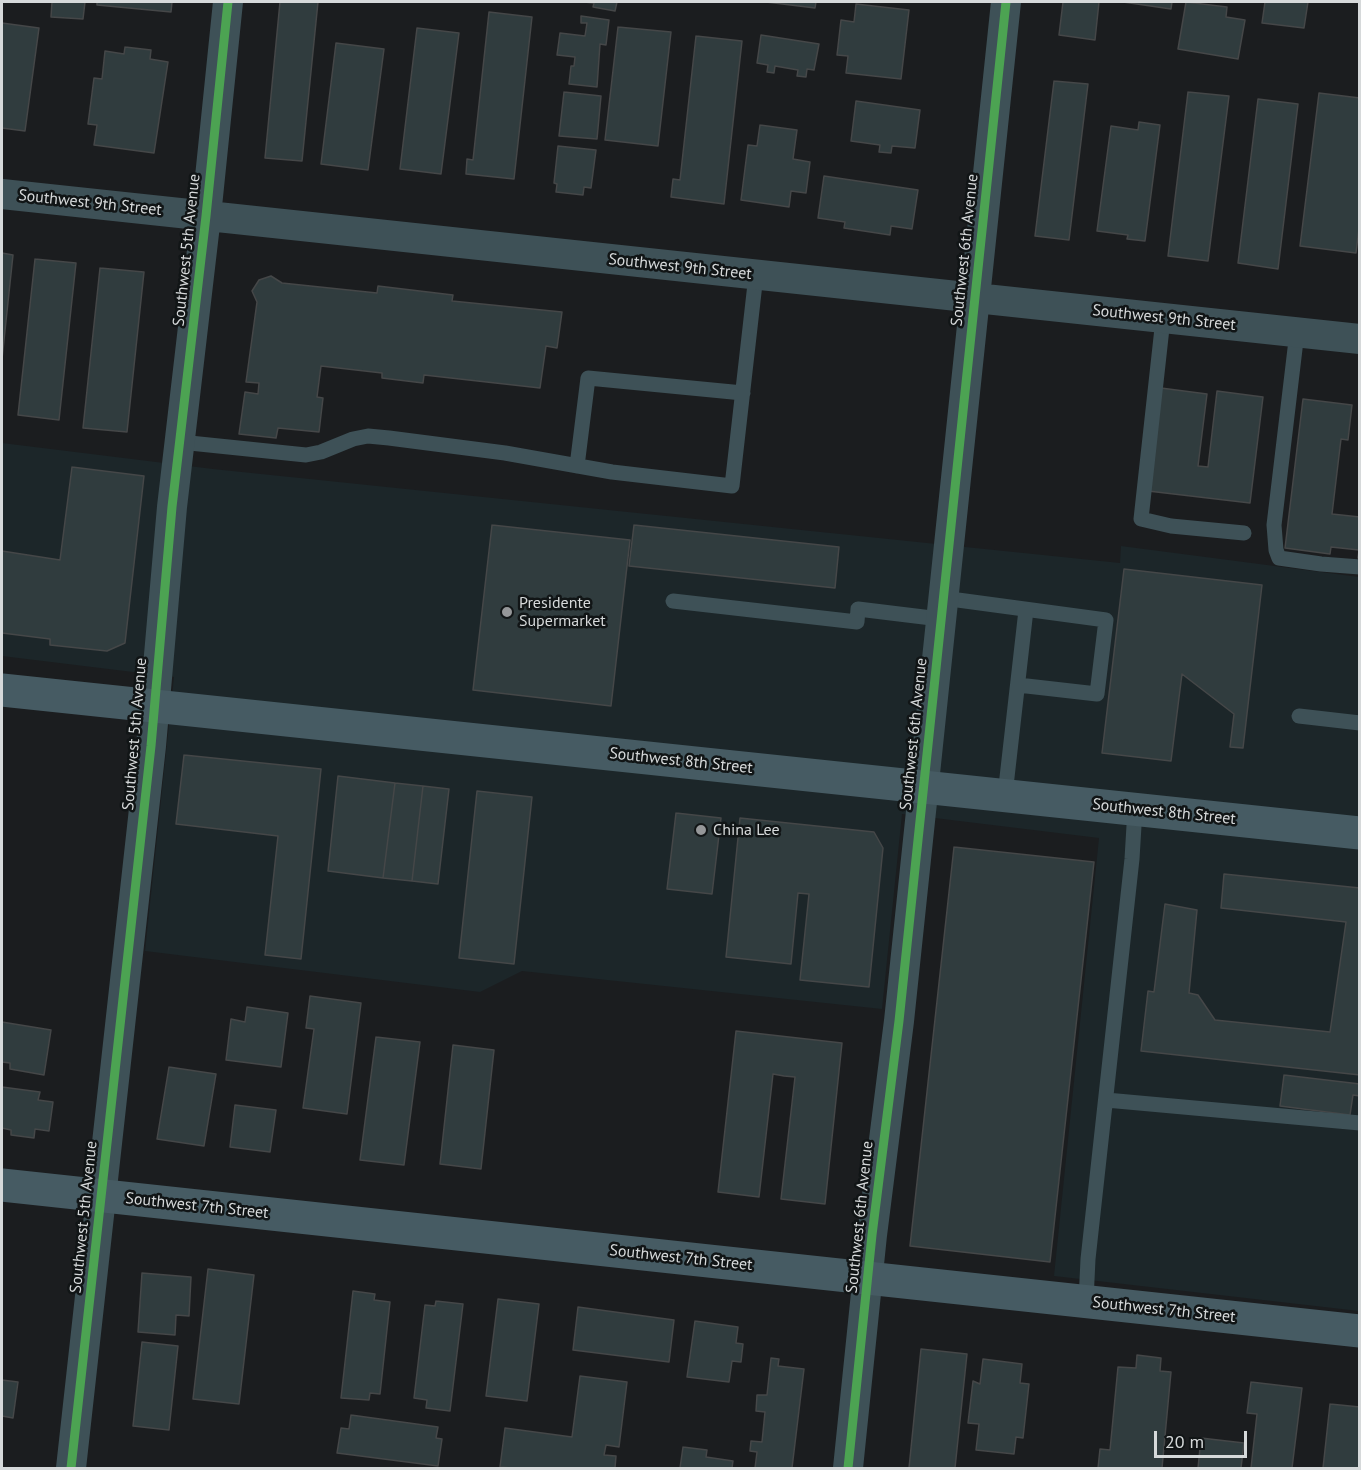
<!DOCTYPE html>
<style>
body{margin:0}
#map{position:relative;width:1361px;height:1470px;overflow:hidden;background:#1b1d1f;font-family:"PT Sans",sans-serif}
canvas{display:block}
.frame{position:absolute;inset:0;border:3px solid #d6d9da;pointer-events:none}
.scale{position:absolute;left:1154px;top:1431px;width:93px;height:27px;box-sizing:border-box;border:3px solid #d6d9da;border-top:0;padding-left:8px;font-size:18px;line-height:21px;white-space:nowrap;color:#d6d9da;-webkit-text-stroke:4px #111516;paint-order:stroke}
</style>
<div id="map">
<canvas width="1361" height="1470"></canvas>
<div class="frame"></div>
<div class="scale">20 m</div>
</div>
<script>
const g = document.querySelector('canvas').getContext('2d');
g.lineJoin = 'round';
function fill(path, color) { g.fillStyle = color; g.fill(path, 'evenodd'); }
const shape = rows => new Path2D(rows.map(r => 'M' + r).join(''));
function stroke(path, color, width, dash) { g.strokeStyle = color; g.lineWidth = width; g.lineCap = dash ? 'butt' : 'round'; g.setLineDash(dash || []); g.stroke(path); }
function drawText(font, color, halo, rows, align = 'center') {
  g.font = font + ' "PT Sans",sans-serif'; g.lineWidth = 5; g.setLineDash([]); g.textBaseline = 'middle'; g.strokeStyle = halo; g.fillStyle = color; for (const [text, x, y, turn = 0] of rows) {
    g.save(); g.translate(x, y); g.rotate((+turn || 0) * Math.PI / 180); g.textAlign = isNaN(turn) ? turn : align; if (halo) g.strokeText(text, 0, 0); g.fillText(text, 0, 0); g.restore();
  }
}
fill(shape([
 [2,443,213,469,1120,563,1121,546,1359,577,1359,1311,1054,1276,1099,838,902,814,882,1009,522,971,480,992,145,951,174,677,2,656]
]), '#1c2629');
const building = shape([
 [52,2,85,2,83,19,51,17,52,2],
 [97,2,172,2,171,12,97,5,97,2],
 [280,2,318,2,302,161,265,158,280,2],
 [584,2,617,2,615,11,593,7,594,3,584,2],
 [766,2,816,2,815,8,766,2],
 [1063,2,1099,2,1095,40,1059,35,1063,2],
 [1123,2,1172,2,1171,9,1123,2],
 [1186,2,1227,7,1226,17,1245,20,1238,59,1178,49,1186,2],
 [1265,2,1308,2,1304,28,1262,23,1265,2],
 [856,4,909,10,901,79,846,73,848,56,837,55,841,20,854,22,856,4],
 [489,12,532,17,514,179,466,174,467,159,473,160,489,12],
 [581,16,609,20,606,45,600,44,597,87,569,84,571,66,574,66,575,57,557,55,560,33,585,36,587,23,581,23,581,16],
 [2,23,39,28,25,131,2,128,2,23],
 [618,27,671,32,658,146,605,140,618,27],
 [417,28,459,33,441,174,400,169,417,28],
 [761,35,819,44,814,70,807,69,806,77,797,76,798,70,775,66,774,73,767,72,768,65,757,63,761,35],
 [696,36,742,41,724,204,671,197,673,179,680,180,696,36],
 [336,43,384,49,368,170,321,164,336,43],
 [125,47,151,50,150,59,168,62,154,153,94,145,97,125,88,124,94,78,102,79,105,51,124,54,125,47],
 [1054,81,1088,84,1069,240,1035,236,1054,81],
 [564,92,601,96,597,139,559,136,564,92],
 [1188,92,1229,96,1208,261,1168,256,1188,92],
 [1319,93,1360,98,1360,220,1356,253,1300,246,1319,93],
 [1258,99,1298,104,1278,269,1238,263,1258,99],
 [856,101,920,110,915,148,892,146,891,153,879,152,880,145,851,141,856,101],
 [1139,122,1160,125,1145,241,1127,239,1128,235,1097,231,1111,126,1138,130,1139,122],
 [760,125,797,130,793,159,810,162,806,193,791,191,789,207,741,200,748,145,757,146,760,125],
 [558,146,596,150,591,188,584,187,583,195,556,192,557,184,554,183,558,146],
 [824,176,918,190,912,229,891,226,890,235,844,228,845,222,818,218,824,176],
 [2,253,13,255,2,359,2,253],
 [35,259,76,263,59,420,18,415,35,259],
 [100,268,144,272,127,432,83,428,100,268],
 [271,276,282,283,377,293,378,286,453,295,452,301,562,312,557,348,546,346,540,388,424,375,423,383,382,378,382,373,321,366,317,397,323,398,319,432,278,428,276,438,239,434,245,392,258,394,259,383,246,382,257,302,252,291,259,280,271,276],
 [1161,388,1207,394,1198,466,1208,467,1217,391,1263,397,1250,503,1148,491,1161,388],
 [1303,399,1352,405,1348,440,1341,439,1332,514,1360,517,1360,558,1358,558,1359,550,1331,547,1330,554,1285,548,1303,399],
 [72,467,144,476,125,643,107,651,50,645,50,639,2,633,2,551,60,560,72,467],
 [492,525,630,540,611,706,473,690,492,525],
 [634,525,839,547,835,588,629,566,634,525],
 [1124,569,1262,585,1243,748,1230,747,1234,714,1182,674,1171,761,1102,753,1124,569],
 [184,755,321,769,301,959,265,955,278,836,176,824,184,755],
 [338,776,395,783,383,878,328,871,338,776],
 [395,783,423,786,412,881,383,878,395,783],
 [423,786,449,789,438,884,412,881,423,786],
 [477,791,532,797,514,964,459,958,477,791],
 [676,813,721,818,712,894,667,889,676,813],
 [740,818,874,832,883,848,869,987,800,980,809,894,798,893,791,964,726,957,740,818],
 [954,847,1094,862,1050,1262,910,1246,954,847],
 [1224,874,1360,888,1360,1075,1141,1051,1148,991,1154,992,1165,904,1197,910,1189,993,1198,995,1215,1020,1330,1032,1346,922,1221,908,1224,874],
 [310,996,361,1003,347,1114,303,1108,314,1029,306,1028,310,996],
 [247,1007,288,1013,281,1067,226,1060,231,1019,245,1022,247,1007],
 [2,1022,51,1030,44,1075,10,1069,10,1063,2,1062,2,1022],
 [736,1031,842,1043,825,1204,781,1199,795,1077,784,1076,773,1074,759,1197,718,1192,736,1031],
 [376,1037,420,1042,404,1165,360,1160,376,1037],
 [453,1045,494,1050,481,1169,440,1164,453,1045],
 [169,1067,216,1074,204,1146,157,1139,169,1067],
 [1284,1075,1360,1084,1360,1096,1353,1095,1350,1115,1280,1106,1284,1075],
 [2,1087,40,1092,38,1100,53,1102,49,1131,35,1129,34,1138,11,1135,11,1130,2,1128,2,1087],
 [235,1105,276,1110,270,1152,230,1147,235,1105],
 [208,1269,254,1275,239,1404,193,1399,208,1269],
 [142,1273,191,1277,189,1316,176,1315,175,1335,138,1332,142,1273],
 [353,1291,375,1294,374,1300,390,1302,380,1394,370,1393,369,1400,341,1398,353,1291],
 [498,1299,539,1304,527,1401,486,1396,498,1299],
 [436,1301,463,1304,450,1411,426,1408,427,1400,414,1398,425,1305,435,1306,436,1301],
 [578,1307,674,1320,669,1362,573,1350,578,1307],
 [695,1321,738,1327,736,1343,743,1344,741,1362,732,1361,729,1382,687,1377,695,1321],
 [142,1342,178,1346,169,1430,133,1426,142,1342],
 [921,1349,967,1354,955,1468,909,1468,921,1349],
 [1137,1355,1161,1358,1160,1371,1171,1372,1162,1468,1098,1468,1100,1449,1110,1450,1118,1367,1136,1368,1137,1355],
 [771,1358,779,1359,778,1366,804,1369,792,1468,755,1468,757,1452,750,1451,751,1441,762,1442,765,1412,756,1411,757,1395,767,1395,771,1358],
 [983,1359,1022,1364,1020,1383,1029,1384,1023,1438,1016,1437,1014,1454,976,1450,979,1424,968,1423,973,1381,980,1384,983,1359],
 [580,1376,627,1382,619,1447,606,1445,604,1455,616,1456,615,1468,512,1468,500,1467,505,1428,572,1437,580,1376],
 [2,1380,18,1382,13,1418,2,1416,2,1380],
 [1251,1382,1302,1388,1292,1468,1251,1468,1257,1414,1247,1413,1251,1382],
 [1330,1404,1360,1407,1360,1468,1323,1468,1330,1404],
 [351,1415,438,1427,436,1438,442,1439,438,1466,337,1453,341,1428,349,1429,351,1415],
 [1201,1438,1244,1443,1241,1468,1198,1468,1201,1438],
 [683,1447,707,1450,706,1457,733,1461,732,1468,680,1468,683,1447]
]);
fill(building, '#303c3e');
stroke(building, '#454748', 1.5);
stroke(shape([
 [1163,319,1141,519,1171,526,1244,533],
 [1297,332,1274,525,1276,550,1279,558,1321,564,1360,567],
 [180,442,306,455,321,452,353,439,368,436,389,438,505,453,612,472,732,486,756,275],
 [577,466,588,378,743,393],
 [943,598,1106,620,1097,694,1018,685],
 [673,601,857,622,858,609,940,619],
 [1299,716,1360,723],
 [1005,795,1026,610],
 [1106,1100,1360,1123],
 [1086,1301,1088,1259,1132,859,1135,809]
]), '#3e5157', 15);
stroke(shape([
 [2,194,1360,339],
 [71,1468,151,746,172,507,206,216,228,2],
 [848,1468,872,1235,899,1021,1006,2]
]), '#3e5157', 30);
stroke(shape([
 [2,690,1360,833],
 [2,1185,1360,1331]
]), '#465b63', 33);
stroke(shape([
 [71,1468,151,746,172,507,206,216,228,2],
 [848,1468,872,1235,899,1021,1006,2]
]), '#4ca352', 9);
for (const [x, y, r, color] of [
 [507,612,6,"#959799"],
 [701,830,6,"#959799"]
]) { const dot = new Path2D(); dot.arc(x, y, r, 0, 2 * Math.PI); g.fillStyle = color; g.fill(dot); stroke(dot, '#111516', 2); }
drawText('16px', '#d6d9da', '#111516', [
 ["Southwest 9th Street",90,203,6],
 ["Southwest 5th Avenue",187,250,-84],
 ["Southwest 6th Avenue",965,250,-84],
 ["Southwest 9th Street",680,267,6],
 ["Southwest 9th Street",1164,318,6],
 ["Southwest 5th Avenue",135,734,-85],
 ["Southwest 6th Avenue",914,734,-84],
 ["Southwest 8th Street",681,761,6],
 ["Southwest 8th Street",1164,812,6],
 ["Southwest 7th Street",197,1206,6],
 ["Southwest 5th Avenue",84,1217,-84],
 ["Southwest 6th Avenue",860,1217,-84],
 ["Southwest 7th Street",681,1258,6],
 ["Southwest 7th Street",1164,1310,6]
]);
drawText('16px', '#d6d9da', '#111516', [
 ["Presidente",519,603],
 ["Supermarket",519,621],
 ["China Lee",713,830]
], 'left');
</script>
